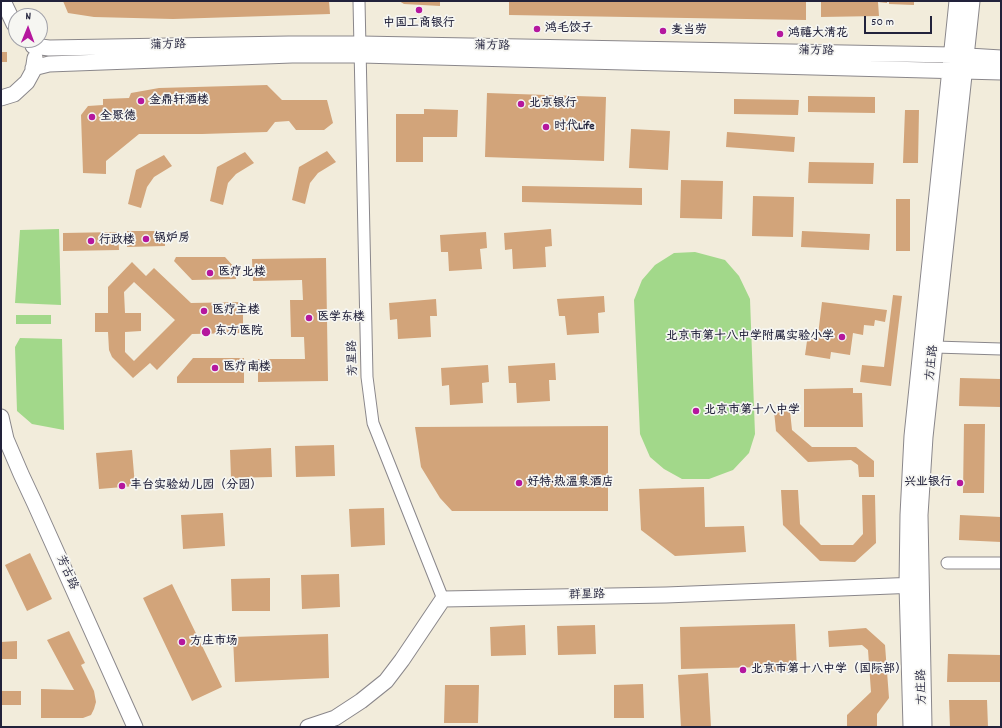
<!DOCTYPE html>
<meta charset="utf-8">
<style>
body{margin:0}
#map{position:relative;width:1002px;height:728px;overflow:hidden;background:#f2ecdb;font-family:Dekko,sans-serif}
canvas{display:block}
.frame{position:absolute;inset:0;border:2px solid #22223b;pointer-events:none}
.north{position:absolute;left:8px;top:8px;width:40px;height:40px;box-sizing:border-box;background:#f6f6f2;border:1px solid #a1a1a9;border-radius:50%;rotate:1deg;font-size:11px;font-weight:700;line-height:16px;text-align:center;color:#22223b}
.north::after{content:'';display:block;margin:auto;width:14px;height:18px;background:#b5179e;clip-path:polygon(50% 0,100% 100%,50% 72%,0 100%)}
.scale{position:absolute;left:864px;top:16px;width:68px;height:18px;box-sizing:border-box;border:2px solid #22223b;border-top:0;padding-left:5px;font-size:12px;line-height:14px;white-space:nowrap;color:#22223b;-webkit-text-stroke:3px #f6f6f2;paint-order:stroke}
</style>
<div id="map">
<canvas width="1002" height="728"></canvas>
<div class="frame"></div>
<div class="north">N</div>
<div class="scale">50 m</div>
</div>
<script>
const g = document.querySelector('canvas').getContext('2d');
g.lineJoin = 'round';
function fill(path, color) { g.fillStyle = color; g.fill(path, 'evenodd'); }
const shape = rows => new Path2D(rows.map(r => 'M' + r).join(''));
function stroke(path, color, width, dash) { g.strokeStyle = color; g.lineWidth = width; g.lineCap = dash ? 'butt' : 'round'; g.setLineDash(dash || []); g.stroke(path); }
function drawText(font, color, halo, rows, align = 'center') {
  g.font = font + ' Dekko,"LXGW WenKai TC",sans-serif'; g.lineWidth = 3.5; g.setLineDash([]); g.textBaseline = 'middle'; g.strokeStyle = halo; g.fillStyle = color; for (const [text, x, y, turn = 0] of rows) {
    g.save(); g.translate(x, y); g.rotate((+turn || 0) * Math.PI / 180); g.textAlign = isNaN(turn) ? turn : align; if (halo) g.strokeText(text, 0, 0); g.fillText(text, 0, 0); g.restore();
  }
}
fill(shape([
 [59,229,61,305,15,303,20,230],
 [695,252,725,260,739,276,750,299,755,434,749,453,733,470,709,479,682,479,664,469,650,457,640,434,634,300,642,280,655,265,674,253],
 [16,315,51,315,51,324,16,324],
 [20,338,62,339,64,430,32,424,17,411,15,347]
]), '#a2d88a');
fill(shape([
 [63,1,329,1,330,14,173,19,94,17,68,13],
 [399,1,440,1,440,6,404,4],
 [509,1,806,1,806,20,509,15],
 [821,1,887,1,887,3,878,2,879,16,821,17],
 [889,1,914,1,914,5,889,4],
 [1,52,7,52,7,62,1,62],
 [267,85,282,100,327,100,333,123,324,130,296,130,289,121,275,122,267,132,202,134,139,134,106,161,106,174,83,173,81,115,88,106,103,105,103,99,129,98,131,93,159,88],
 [487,93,606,97,604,161,485,157],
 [808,96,875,97,875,113,808,112],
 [734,99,799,100,798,115,734,114],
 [424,109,458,110,457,137,423,137,423,162,396,162,396,114,424,114],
 [905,110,919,110,918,163,903,163],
 [631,129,670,131,668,170,629,168],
 [727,132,795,137,794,152,726,147],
 [327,151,336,162,318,173,310,183,305,204,292,200,299,167],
 [245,152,254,163,236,174,228,183,223,205,210,201,217,167],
 [164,155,172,166,154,177,147,187,141,208,128,204,136,170],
 [809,162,874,163,873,184,808,183],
 [681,180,723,181,722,219,680,218],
 [522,186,642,188,642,205,522,202],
 [753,196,794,197,793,237,752,236],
 [896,199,910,199,910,251,896,251],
 [551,229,552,246,545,247,546,267,513,269,512,249,505,250,504,233],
 [127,231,165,231,165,246,127,247],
 [802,231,870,234,869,250,801,247],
 [118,232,119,250,63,251,63,233],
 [486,232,487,248,480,249,482,269,449,271,448,252,441,252,440,235],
 [176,257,225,257,234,267,236,279,192,280,174,261],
 [326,258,328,381,258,382,258,359,305,359,304,337,291,337,290,300,303,300,302,280,253,281,252,259],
 [132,262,146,276,154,268,191,303,243,302,243,333,192,334,157,370,150,363,133,378,112,357,109,350,108,332,95,332,95,313,108,313,108,287],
 [134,282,175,320,134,361,125,352,125,332,141,331,141,313,125,313,124,292],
 [893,295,902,296,891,386,860,382,862,365,884,367],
 [604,296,605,312,598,313,599,333,567,335,565,316,559,316,557,299],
 [436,299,437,316,430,316,431,337,398,339,397,319,390,320,389,303],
 [822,302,887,310,885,322,875,320,874,326,864,325,863,335,853,333,850,355,831,352,830,359,805,355,808,334,818,335],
 [193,358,244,358,244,383,177,383,177,377],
 [555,363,556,380,549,380,550,401,517,403,516,383,509,383,508,366],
 [488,365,489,382,482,383,483,403,450,405,449,385,442,386,441,368],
 [960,378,1001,379,1001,407,959,406],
 [853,388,853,393,862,393,863,427,804,427,804,389],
 [774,411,790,411,792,430,812,447,856,447,874,461,874,477,859,477,858,465,851,460,808,462,776,431],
 [964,424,985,424,984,493,963,493],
 [608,426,608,511,452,511,440,498,421,467,415,427],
 [334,445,335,476,296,477,295,446],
 [271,448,272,477,231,478,230,450],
 [132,450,135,486,99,489,96,453],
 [704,487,705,527,744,526,746,552,675,556,641,530,639,489],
 [781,490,798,490,800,524,821,545,853,545,863,534,862,495,875,495,876,543,855,562,820,561,783,525],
 [384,508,385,545,351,547,349,509],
 [223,513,225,546,183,549,181,515],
 [960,515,1001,517,1001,542,959,540],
 [30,553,52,599,27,611,5,565],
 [339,574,340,607,302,609,301,575],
 [270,578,270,611,232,611,231,579],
 [172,584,222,687,192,701,143,598],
 [795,624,797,671,765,672,765,667,681,669,680,627],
 [525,625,526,655,491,656,490,627],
 [595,625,596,654,558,655,557,626],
 [866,628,885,645,889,698,877,714,877,727,847,727,847,715,871,692,868,650,862,645,829,647,828,631],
 [69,631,85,663,81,665,94,691,96,702,94,709,91,715,83,718,41,718,41,689,74,690,47,640],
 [328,634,329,678,235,682,233,637],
 [17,641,17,659,1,659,1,642],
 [948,654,1001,655,1001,682,947,682],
 [708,673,711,727,681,727,678,675],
 [643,684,644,718,614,718,614,685],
 [445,685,479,685,478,723,444,723],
 [1,691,21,691,21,705,1,705],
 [949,700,987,700,988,727,950,727]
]), '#d2a47a');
const street = shape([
 [359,1,367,377,373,423,443,599],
 [935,347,1001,349],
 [947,563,1001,563]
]);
const secondary = shape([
 [3,1,14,24],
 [33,46,49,48,289,44,361,44,952,55,1001,58],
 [33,68,49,64,292,55,361,55,1001,72],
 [1,98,14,94,27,82,33,71,35,58],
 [1,417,6,439,21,474,35,504,135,727],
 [308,727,335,718,361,701,386,681,402,660,443,599,666,595,917,585],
 [911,727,907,585,908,515,912,436,957,1],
 [924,727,920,515,925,437,972,1]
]);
stroke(street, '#8a878b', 13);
stroke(secondary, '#8a878b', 17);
stroke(street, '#fff', 11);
stroke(secondary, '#fff', 15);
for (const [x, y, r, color] of [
 [419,10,4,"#b5179e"],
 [537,29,4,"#b5179e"],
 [663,31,4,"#b5179e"],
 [780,34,4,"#b5179e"],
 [141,101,4,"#b5179e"],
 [521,104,4,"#b5179e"],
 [92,117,4,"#b5179e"],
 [546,127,4,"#b5179e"],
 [146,239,4,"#b5179e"],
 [91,241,4,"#b5179e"],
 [210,273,4,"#b5179e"],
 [204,311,4,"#b5179e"],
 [309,318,4,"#b5179e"],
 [206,332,5,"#b5179e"],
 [842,337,4,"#b5179e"],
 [215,368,4,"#b5179e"],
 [696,411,4,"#b5179e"],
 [519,483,4,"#b5179e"],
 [960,483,4,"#b5179e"],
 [122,486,4,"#b5179e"],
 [182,642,4,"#b5179e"],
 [743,670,4,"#b5179e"]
]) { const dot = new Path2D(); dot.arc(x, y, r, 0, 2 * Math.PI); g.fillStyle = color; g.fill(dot); stroke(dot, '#f6f6f2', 1.5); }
drawText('bold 12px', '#22223b', '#f6f6f2', [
 ["中国工商银行",419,24,"center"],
 ["鸿毛饺子",545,29],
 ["麦当劳",671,31],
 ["鸿禧大清花",788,34],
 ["金鼎轩酒楼",149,101],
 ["北京银行",529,104],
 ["全聚德",100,117],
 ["时代Life",554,127],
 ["锅炉房",154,239],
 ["行政楼",99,241],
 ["医疗北楼",218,273],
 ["医疗主楼",212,311],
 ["医学东楼",317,318],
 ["东方医院",215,332],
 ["北京市第十八中学附属实验小学",834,337,"right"],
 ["医疗南楼",223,368],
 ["北京市第十八中学",704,411],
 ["好特·热温泉酒店",527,483],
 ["兴业银行",952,483,"right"],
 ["丰台实验幼儿园（分园）",130,486],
 ["方庄市场",190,642],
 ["北京市第十八中学（国际部）",751,670]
], 'left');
drawText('12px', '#22223b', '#f6f6f2', [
 ["蒲方路",168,46,-1],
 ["蒲方路",492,47,1],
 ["蒲方路",816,52,1],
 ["芳星路",354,358,-92],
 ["方庄路",933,363,-84],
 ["芳古路",66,573,66],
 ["群星路",587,596,-1],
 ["方庄路",923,687,-91]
]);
</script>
